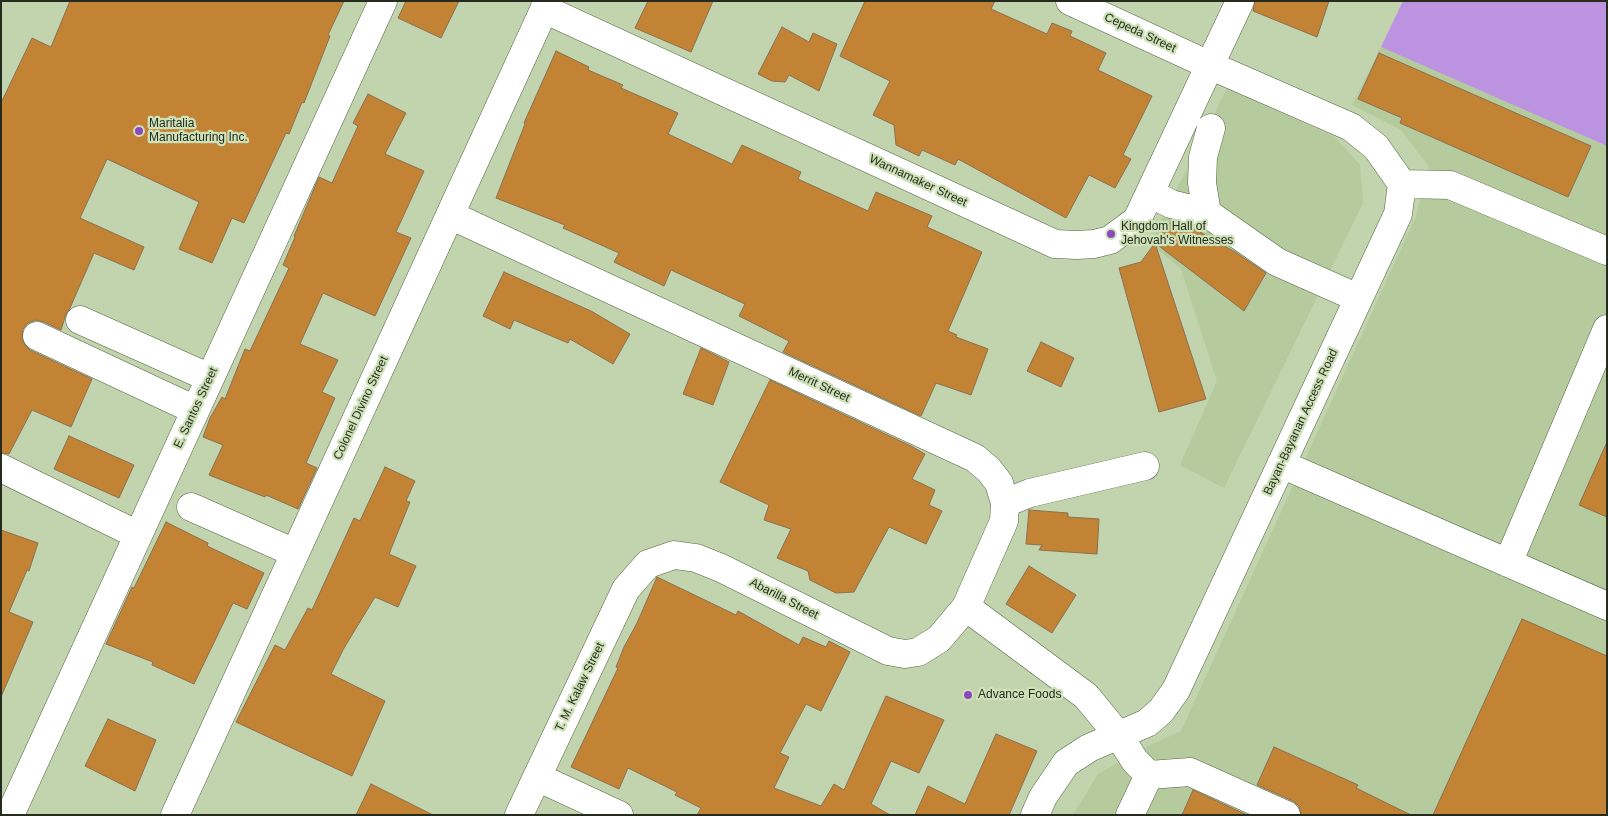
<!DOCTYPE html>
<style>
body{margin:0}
#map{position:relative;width:1608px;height:816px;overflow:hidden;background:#c1d4ad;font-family:Helvetica,sans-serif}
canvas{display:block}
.frame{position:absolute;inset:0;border:2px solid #252c1d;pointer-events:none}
</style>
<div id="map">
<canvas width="1608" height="816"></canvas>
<div class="frame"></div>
</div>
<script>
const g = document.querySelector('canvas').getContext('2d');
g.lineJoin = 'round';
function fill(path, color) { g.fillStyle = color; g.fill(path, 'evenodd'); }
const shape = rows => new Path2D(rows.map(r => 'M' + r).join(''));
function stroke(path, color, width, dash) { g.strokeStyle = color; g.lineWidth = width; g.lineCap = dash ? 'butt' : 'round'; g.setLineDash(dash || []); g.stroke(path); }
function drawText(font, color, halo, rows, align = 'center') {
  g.font = font + ' Helvetica,sans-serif'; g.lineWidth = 4.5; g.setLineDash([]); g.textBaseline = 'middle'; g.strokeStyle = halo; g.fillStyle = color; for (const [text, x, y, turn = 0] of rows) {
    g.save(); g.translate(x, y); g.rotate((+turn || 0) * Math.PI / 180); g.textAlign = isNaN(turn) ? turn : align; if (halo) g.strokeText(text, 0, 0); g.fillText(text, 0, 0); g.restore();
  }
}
fill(shape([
 [1381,47,1607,146,1607,815,1073,815,1098,774,1144,748,1181,731,1416,216,1429,167,1401,130,1352,105],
 [1227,88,1335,137,1360,165,1363,203,1224,488,1180,465,1217,381,1181,269,1150,243]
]), '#b5cb9d');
fill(shape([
 [1403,1,1607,1,1607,146,1381,47]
]), '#bc93e0');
const building = shape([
 [70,1,344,1,328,35,330,36,304,103,302,102,289,134,286,133,244,223,232,218,212,263,179,249,199,202,107,159,80,218,144,247,134,270,94,253,70,308,66,314,61,330,44,322,36,320,28,323,23,329,22,338,25,345,30,350,92,379,71,427,32,410,9,454,1,453,1,103,32,38,51,47,70,1],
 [406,1,459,1,441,38,398,18,406,1],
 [648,1,713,1,691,52,635,28,648,1],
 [865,1,995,1,991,9,1047,34,1052,23,1072,31,1070,36,1106,53,1098,70,1152,96,1123,155,1131,159,1115,188,1089,175,1066,218,958,159,955,165,922,150,919,156,896,145,894,125,873,115,890,81,840,56,865,1],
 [1255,1,1329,1,1317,37,1253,11,1255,1],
 [782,27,809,42,813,33,837,44,819,91,789,75,785,82,772,81,758,74,782,27],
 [556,51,589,67,588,70,623,85,621,88,678,113,668,134,732,164,742,145,801,172,798,179,868,211,876,192,932,216,927,227,982,252,948,331,957,335,956,337,988,349,971,395,936,383,921,416,783,352,789,341,739,316,745,304,671,270,664,286,614,262,619,253,563,228,565,225,496,198,525,124,524,123,556,51],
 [1379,53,1591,146,1568,197,1400,123,1402,118,1358,99,1379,53],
 [368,94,406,113,385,154,424,171,396,232,411,238,375,316,323,293,300,344,338,360,322,392,335,398,306,463,317,468,298,509,266,495,265,497,209,475,223,445,203,437,210,418,222,397,225,399,245,349,250,351,289,268,283,265,295,237,294,236,319,177,332,183,358,126,353,123,368,94],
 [1172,220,1186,224,1235,252,1266,273,1244,311,1155,243,1172,220],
 [1155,243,1206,399,1159,412,1119,268,1141,262,1155,243],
 [504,272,591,311,630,334,613,364,570,339,568,343,514,320,510,329,483,316,504,272],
 [1041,342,1074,358,1061,387,1027,371,1041,342],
 [701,348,729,362,713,405,683,394,701,348],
 [770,380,911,446,925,454,912,479,935,490,929,505,942,511,926,544,889,527,854,592,836,593,810,580,808,571,777,558,791,529,764,520,769,505,720,482,770,380],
 [69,436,134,465,119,498,54,469,69,436],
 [1607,442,1607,517,1579,505,1607,442],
 [385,467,415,481,406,501,410,502,389,554,416,566,398,607,375,597,344,648,331,674,385,701,352,776,236,722,275,645,285,650,308,608,312,610,354,518,360,521,385,467],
 [1029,510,1068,513,1068,517,1099,519,1097,554,1039,550,1042,545,1026,544,1029,510],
 [166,522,208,543,207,546,264,573,247,609,233,603,194,684,152,665,153,662,106,644,132,587,134,588,166,522],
 [1,530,38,543,29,571,27,570,9,612,33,622,1,697,1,530],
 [1029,566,1076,595,1052,633,1006,604,1029,566],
 [657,577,736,615,738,611,799,645,803,637,826,647,829,641,850,652,821,711,806,704,780,753,789,757,774,788,821,806,834,784,844,790,886,696,944,720,919,773,891,761,871,804,890,815,697,815,701,808,675,795,677,792,628,768,619,789,571,767,618,668,616,667,624,647,637,623,657,577],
 [1522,619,1607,656,1607,815,1433,815,1522,619],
 [108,719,156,740,135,791,85,766,108,719],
 [996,734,1037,751,1009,815,915,815,928,786,965,804,996,734],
 [1274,747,1358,785,1356,788,1411,815,1301,815,1299,806,1293,801,1257,785,1274,747],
 [371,784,433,815,356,815,371,784],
 [1193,790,1247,815,1182,815,1193,790]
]);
fill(building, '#c28335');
stroke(building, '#8b6f51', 1);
const minor = shape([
 [544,9,1055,244,1077,245,1094,244,1110,240,1137,220,1240,1],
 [1211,128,1203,157,1202,183,1207,213,1277,262,1358,298],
 [1402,184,1450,185,1607,251],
 [1150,193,1171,204,1207,213],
 [450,215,975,458,989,470,999,483,1005,503,1004,521,966,607,939,639,918,652,905,654,888,651,721,568,696,558,674,555,648,564,626,589,519,815],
 [80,320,210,378],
 [37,336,195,410],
 [1281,464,1607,606],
 [1,468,138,535],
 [1005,503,1030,493,1145,466],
 [191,507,295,553],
 [1508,563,1607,329],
 [966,607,1086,696,1119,736,1135,761,1149,775,1190,772,1286,815],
 [537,777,619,815],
 [10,815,383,1],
 [175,815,548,1],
 [1035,815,1043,797,1066,763,1089,748,1147,723,1161,711,1176,690,1398,214,1402,184,1376,147,1351,127,1209,65,1070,1],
 [1130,815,1149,775]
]);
stroke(minor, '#546441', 29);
stroke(minor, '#fff', 28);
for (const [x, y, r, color] of [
 [139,131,5,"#8d49be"],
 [1111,234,5,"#8d49be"],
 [968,695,5,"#8d49be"]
]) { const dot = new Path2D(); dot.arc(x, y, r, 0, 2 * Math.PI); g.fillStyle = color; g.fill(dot); stroke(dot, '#cee1b9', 2); }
drawText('12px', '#252c1d', '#cee1b9', [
 ["Cepeda Street",1140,33,25],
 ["Wannamaker Street",918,181,25],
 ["Merrit Street",819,385,25],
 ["E. Santos Street",196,408,-65],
 ["Colonel Divino Street",361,408,-65],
 ["Bayan-Bayanan Access Road",1301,422,-65],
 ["Abarilla Street",784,599,27],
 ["T. M. Kalaw Street",580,687,-64]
]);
drawText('12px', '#252c1d', '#cee1b9', [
 ["Maritalia",149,124],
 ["Manufacturing Inc.",149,138],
 ["Kingdom Hall of",1121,227],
 ["Jehovah's Witnesses",1121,241],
 ["Advance Foods",978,695]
], 'left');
</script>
